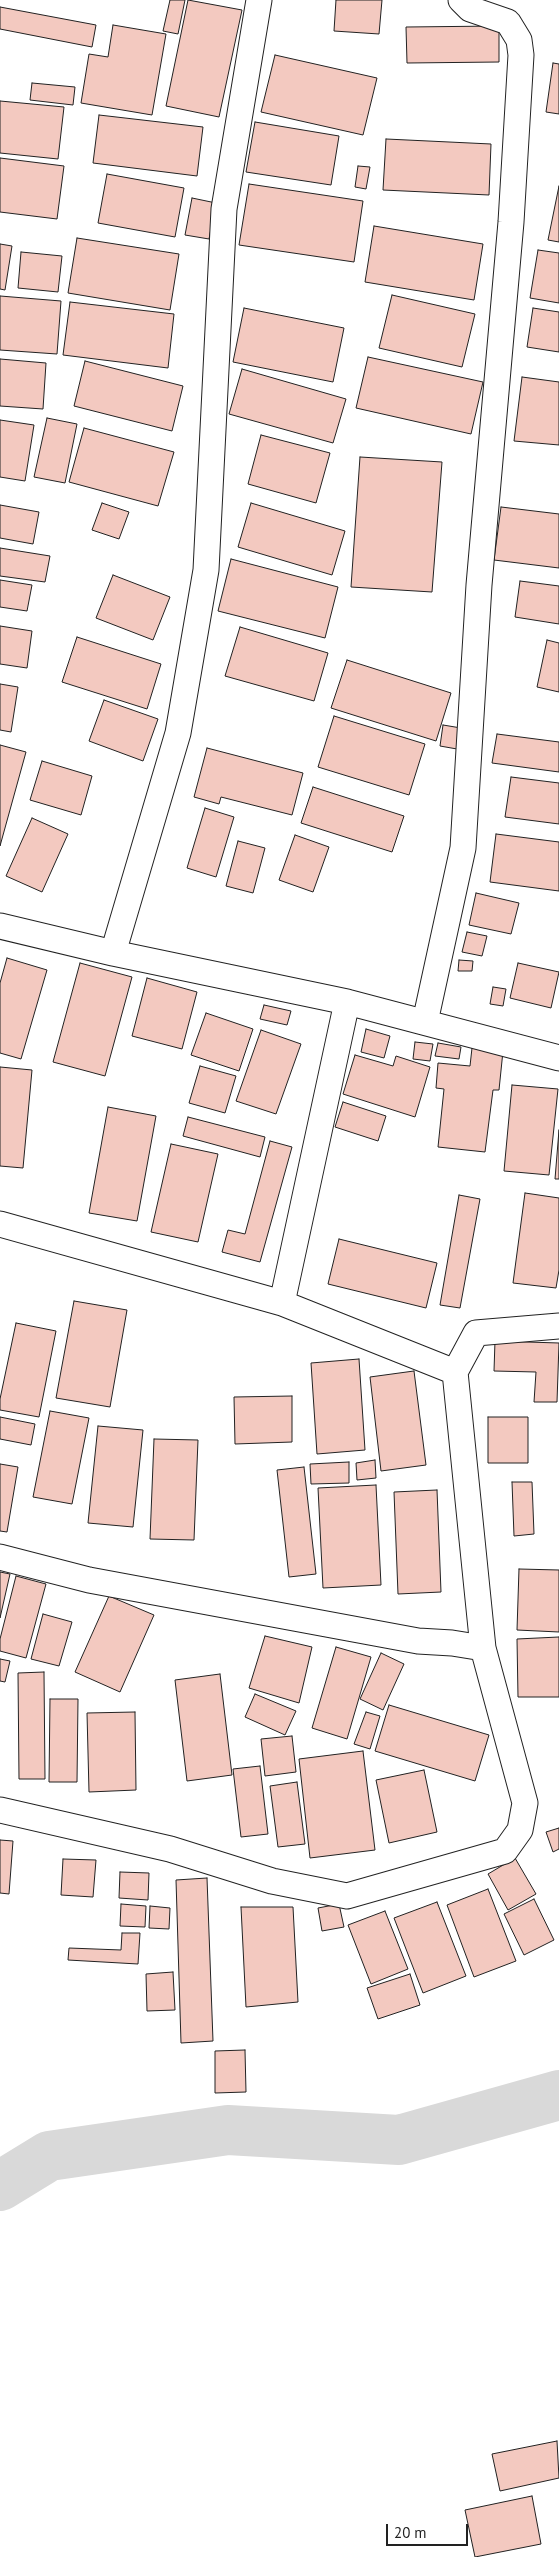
<!DOCTYPE html>
<style>
body{margin:0}
#map{position:relative;width:559px;height:2557px;overflow:hidden;background:#fff;font-family:"PT Sans",sans-serif}
canvas{display:block}
.scale{position:absolute;left:386px;top:2524px;width:82px;height:22px;box-sizing:border-box;border:2px solid #222;border-top:0;padding-left:6px;font-size:15px;line-height:18px;white-space:nowrap;color:#222;-webkit-text-stroke:4px #fff;paint-order:stroke}
</style>
<div id="map">
<canvas width="559" height="2557"></canvas>
<div class="scale">20 m</div>
</div>
<script>
const g = document.querySelector('canvas').getContext('2d');
g.lineJoin = 'round';
const shape = rows => new Path2D(rows.map(r => 'M' + r).join(''));
function stroke(path, color, width, dash) { g.strokeStyle = color; g.lineWidth = width; g.lineCap = dash ? 'butt' : 'round'; g.setLineDash(dash || []); g.stroke(path); }
function fill(path, color) { g.fillStyle = color; g.fill(path, 'evenodd'); }
stroke(shape([
 [0,2186,49,2156,228,2130,399,2140,559,2095]
]), '#d9d9d9', 50);
const building = shape([
 [170,0,185,0,178,34,163,31,170,0],
 [188,0,242,10,219,117,166,106,188,0],
 [336,0,382,0,379,34,334,31,336,0],
 [0,7,96,25,92,47,0,29,0,7],
 [113,25,166,34,152,115,81,103,89,54,108,57,113,25],
 [499,26,499,62,407,63,406,27,499,26],
 [275,55,377,78,363,135,261,112,275,55],
 [553,63,559,64,559,114,546,112,553,63],
 [32,83,75,87,73,105,30,100,32,83],
 [0,101,64,107,58,159,0,153,0,101],
 [99,115,203,127,197,176,93,163,99,115],
 [255,122,339,136,331,185,246,172,255,122],
 [386,139,491,144,489,195,383,190,386,139],
 [0,158,64,166,57,219,0,212,0,158],
 [358,166,370,167,366,189,355,187,358,166],
 [107,174,184,188,175,237,98,223,107,174],
 [249,184,363,201,354,262,239,245,249,184],
 [559,186,559,242,548,240,559,186],
 [192,198,216,203,209,239,185,235,192,198],
 [374,226,483,244,474,300,365,282,374,226],
 [77,238,179,254,170,310,68,293,77,238],
 [0,244,12,246,5,290,0,289,0,244],
 [538,250,559,253,559,303,530,298,538,250],
 [21,252,62,256,58,292,18,288,21,252],
 [392,295,475,314,462,367,379,348,392,295],
 [0,296,61,301,57,354,0,350,0,296],
 [70,302,174,314,168,368,63,355,70,302],
 [244,308,344,328,333,382,233,362,244,308],
 [533,308,559,312,559,352,527,347,533,308],
 [368,357,483,382,471,434,356,408,368,357],
 [0,359,46,363,43,409,0,406,0,359],
 [85,361,183,386,172,431,74,406,85,361],
 [242,369,346,399,333,443,229,414,242,369],
 [522,377,559,382,559,445,514,441,522,377],
 [47,418,77,424,65,483,34,477,47,418],
 [0,420,34,425,25,481,0,477,0,420],
 [84,428,174,452,158,506,69,482,84,428],
 [261,435,330,453,316,503,248,484,261,435],
 [360,457,442,462,432,592,351,587,360,457],
 [102,503,129,512,119,539,92,530,102,503],
 [251,503,345,531,332,575,238,547,251,503],
 [0,505,39,512,33,544,0,538,0,505],
 [501,507,559,514,559,568,494,560,501,507],
 [0,548,50,556,45,582,0,576,0,548],
 [231,559,338,587,325,638,218,611,231,559],
 [113,575,170,597,153,640,96,618,113,575],
 [0,580,32,585,27,611,0,607,0,580],
 [520,581,559,586,559,624,515,617,520,581],
 [0,626,32,631,27,668,0,664,0,626],
 [240,627,328,653,314,701,225,676,240,627],
 [77,637,161,664,147,709,62,682,77,637],
 [547,640,559,643,559,692,537,687,547,640],
 [347,660,451,693,436,741,331,708,347,660],
 [0,684,18,687,11,732,0,730,0,684],
 [104,700,158,719,143,761,89,741,104,700],
 [334,716,425,744,409,795,318,767,334,716],
 [443,725,461,728,457,749,440,746,443,725],
 [497,734,559,742,559,772,492,763,497,734],
 [0,745,26,752,0,846,0,745],
 [207,748,303,773,292,815,221,797,219,804,194,797,207,748],
 [42,761,92,776,81,815,30,800,42,761],
 [511,777,559,783,559,824,505,817,511,777],
 [313,787,404,816,392,852,301,823,313,787],
 [205,808,234,817,216,877,187,868,205,808],
 [32,818,68,834,42,892,6,876,32,818],
 [496,834,559,842,559,891,490,882,496,834],
 [295,835,329,847,313,892,279,880,295,835],
 [238,841,265,848,253,893,226,886,238,841],
 [476,893,519,903,511,934,469,925,476,893],
 [467,932,487,936,482,956,462,952,467,932],
 [7,958,47,970,21,1059,0,1053,0,983,7,958],
 [459,960,473,961,472,971,458,971,459,960],
 [80,963,132,977,105,1076,53,1062,80,963],
 [518,963,559,972,551,1008,510,998,518,963],
 [147,978,197,992,182,1049,132,1036,147,978],
 [493,987,506,989,503,1006,490,1004,493,987],
 [264,1005,291,1011,287,1025,260,1019,264,1005],
 [206,1013,253,1029,239,1071,191,1055,206,1013],
 [366,1029,390,1036,384,1058,361,1052,366,1029],
 [261,1030,301,1044,276,1114,236,1101,261,1030],
 [415,1042,433,1044,430,1061,413,1059,415,1042],
 [438,1043,461,1047,459,1059,435,1056,438,1043],
 [472,1048,503,1051,499,1090,493,1090,485,1152,438,1147,444,1089,436,1088,438,1063,470,1066,472,1048],
 [355,1055,393,1066,396,1056,430,1067,415,1117,343,1094,355,1055],
 [200,1066,236,1076,225,1113,189,1103,200,1066],
 [0,1067,32,1070,23,1168,0,1166,0,1067],
 [512,1085,558,1089,549,1175,504,1171,512,1085],
 [343,1102,386,1116,378,1141,335,1127,343,1102],
 [108,1107,156,1116,137,1221,89,1213,108,1107],
 [188,1117,265,1137,260,1157,183,1136,188,1117],
 [559,1130,559,1179,555,1179,559,1130],
 [270,1141,292,1147,260,1262,222,1252,228,1230,245,1234,270,1141],
 [171,1144,218,1154,198,1242,151,1232,171,1144],
 [525,1193,559,1198,559,1270,556,1288,513,1283,525,1193],
 [459,1195,480,1199,460,1308,440,1305,459,1195],
 [339,1239,437,1263,426,1308,328,1284,339,1239],
 [74,1301,127,1310,110,1407,56,1398,74,1301],
 [16,1323,56,1331,39,1417,0,1410,0,1399,16,1323],
 [495,1341,559,1343,557,1402,534,1402,536,1372,494,1371,495,1341],
 [359,1359,365,1450,317,1454,311,1363,359,1359],
 [414,1371,426,1465,381,1471,370,1377,414,1371],
 [292,1396,292,1442,235,1444,234,1397,292,1396],
 [50,1411,89,1418,72,1504,33,1497,50,1411],
 [0,1417,35,1424,31,1445,0,1439,0,1417],
 [488,1417,528,1417,528,1463,488,1463,488,1417],
 [98,1426,143,1430,133,1527,88,1523,98,1426],
 [154,1439,198,1440,194,1540,150,1539,154,1439],
 [375,1460,376,1478,357,1480,356,1463,375,1460],
 [349,1462,349,1483,311,1484,310,1464,349,1462],
 [0,1464,18,1467,7,1532,0,1531,0,1464],
 [304,1467,316,1574,289,1577,277,1470,304,1467],
 [512,1482,532,1482,534,1534,514,1536,512,1482],
 [376,1485,381,1585,323,1588,318,1488,376,1485],
 [437,1490,441,1592,398,1594,394,1492,437,1490],
 [519,1569,559,1570,559,1632,517,1630,519,1569],
 [0,1572,10,1574,0,1618,0,1572],
 [16,1576,46,1584,26,1658,0,1651,0,1639,16,1576],
 [109,1596,154,1615,120,1692,75,1672,109,1596],
 [43,1614,72,1622,59,1666,31,1659,43,1614],
 [265,1636,312,1647,299,1703,249,1688,265,1636],
 [559,1637,559,1697,518,1697,517,1639,559,1637],
 [336,1647,371,1657,347,1739,312,1728,336,1647],
 [381,1653,404,1664,383,1710,360,1699,381,1653],
 [0,1659,10,1661,5,1682,0,1681,0,1659],
 [44,1672,45,1779,19,1779,18,1673,44,1672],
 [220,1674,232,1775,187,1781,175,1680,220,1674],
 [255,1694,296,1711,285,1735,245,1717,255,1694],
 [50,1699,78,1699,77,1782,49,1782,50,1699],
 [389,1705,489,1735,475,1781,375,1751,389,1705],
 [135,1712,136,1790,89,1792,87,1713,135,1712],
 [366,1712,380,1716,370,1749,354,1744,366,1712],
 [292,1736,296,1772,265,1776,261,1739,292,1736],
 [363,1751,375,1850,310,1858,299,1759,363,1751],
 [260,1766,268,1834,241,1837,233,1769,260,1766],
 [424,1770,437,1832,389,1843,376,1780,424,1770],
 [297,1782,305,1844,278,1847,270,1786,297,1782],
 [559,1828,559,1849,553,1852,546,1832,559,1828],
 [0,1840,13,1841,9,1894,0,1893,0,1840],
 [515,1858,536,1894,508,1910,488,1874,515,1858],
 [63,1859,96,1860,93,1897,61,1895,63,1859],
 [120,1872,149,1873,148,1900,119,1898,120,1872],
 [207,1878,213,2041,181,2043,176,1880,207,1878],
 [488,1889,516,1961,474,1977,447,1905,488,1889],
 [534,1899,554,1940,524,1955,504,1914,534,1899],
 [437,1902,466,1976,423,1993,394,1918,437,1902],
 [121,1904,146,1906,145,1927,120,1926,121,1904],
 [339,1904,344,1927,322,1931,318,1908,339,1904],
 [150,1906,170,1908,169,1929,149,1928,150,1906],
 [241,1907,293,1907,298,2002,246,2007,241,1907],
 [385,1911,408,1969,371,1984,348,1925,385,1911],
 [122,1933,140,1933,138,1964,68,1960,69,1948,121,1950,122,1933],
 [173,1972,175,2010,147,2011,146,1974,173,1972],
 [410,1974,420,2005,378,2019,367,1988,410,1974],
 [245,2050,246,2092,215,2093,215,2051,245,2050],
 [557,2441,559,2478,500,2491,492,2454,557,2441],
 [532,2496,541,2544,475,2557,465,2510,532,2496]
]);
fill(building, '#f3c9c0');
stroke(building, '#222', 1);
const street = shape([
 [0,926,113,953,347,1002,559,1058],
 [113,953,178,733,206,570,224,209,259,0],
 [425,1022,463,848,479,585,511,222,521,55,519,40,508,22,470,9,461,0],
 [0,1224,282,1303,455,1372],
 [282,1303,347,1002],
 [0,1557,89,1580,418,1641,452,1643,483,1648],
 [0,1810,170,1849,272,1881,347,1896,505,1851,520,1830,525,1803,483,1648,455,1372,476,1333,559,1326]
]);
stroke(street, '#222', 27);
stroke(street, '#fff', 25);
</script>
